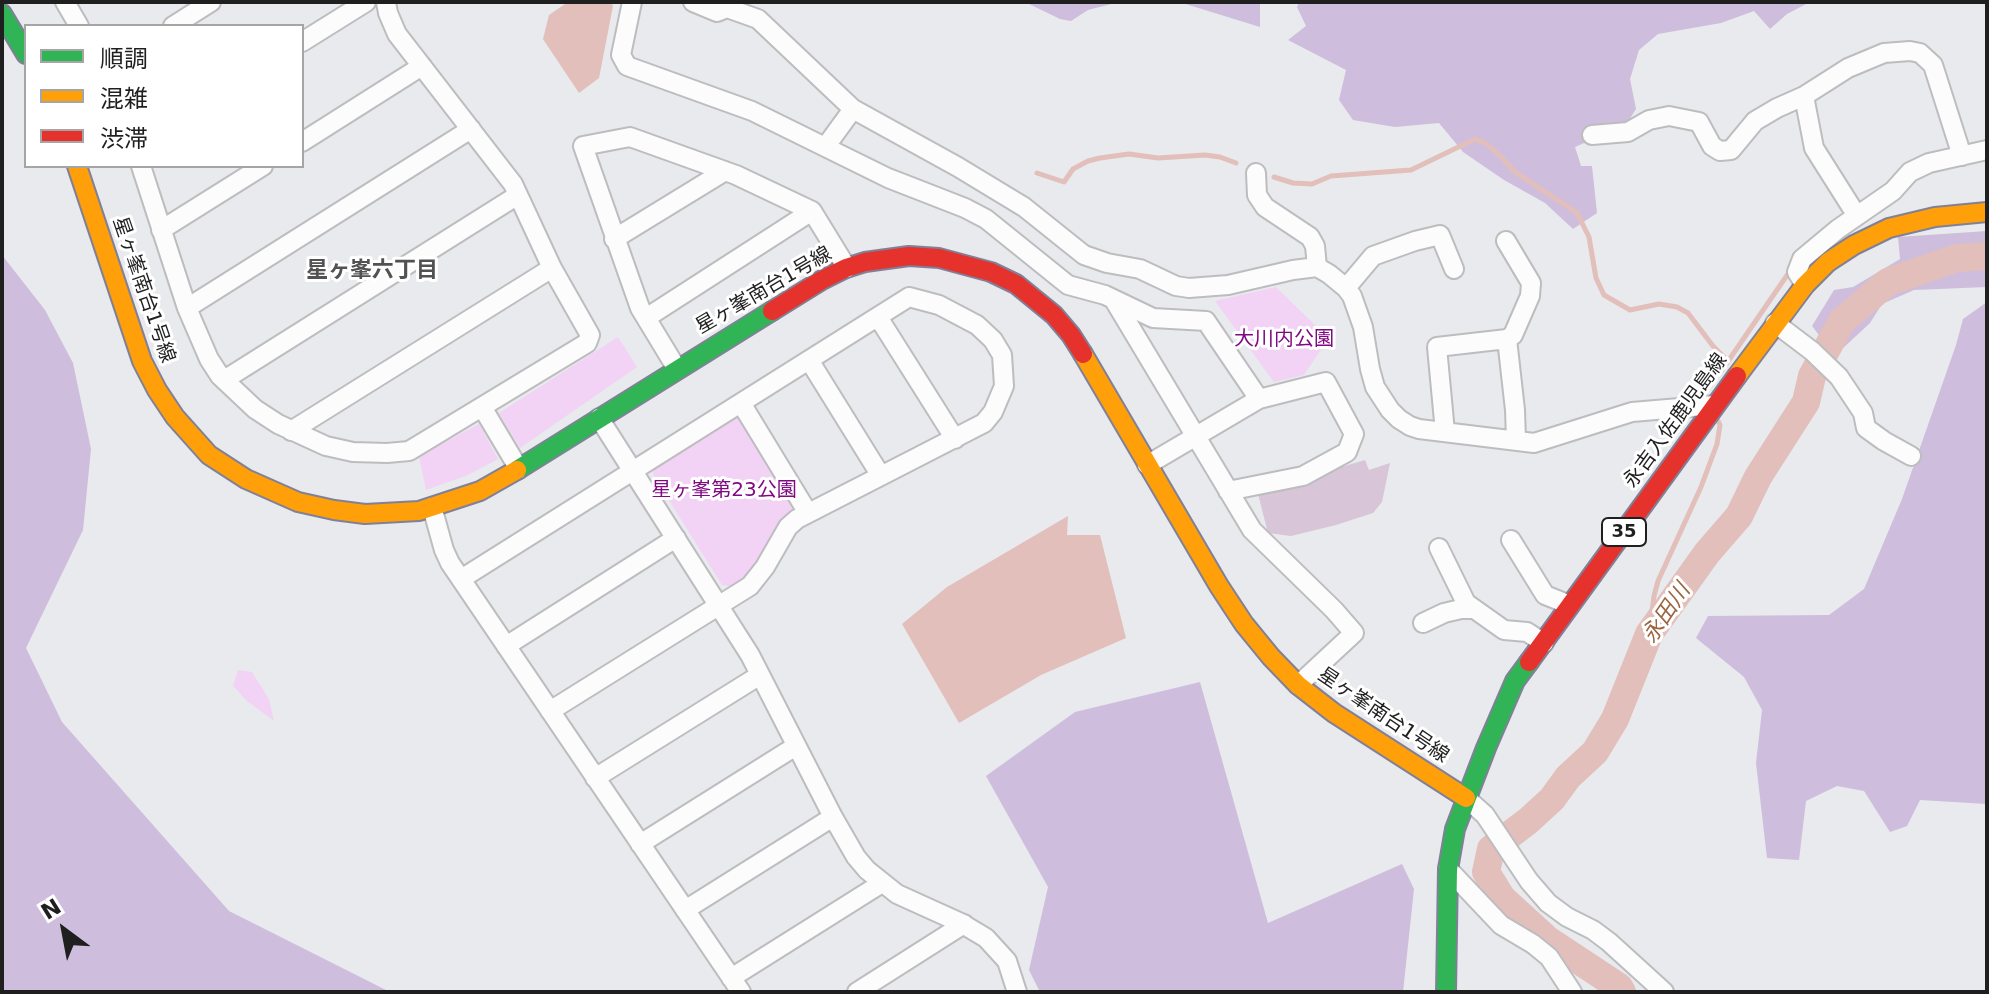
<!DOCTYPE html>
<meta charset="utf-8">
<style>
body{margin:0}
#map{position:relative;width:1989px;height:994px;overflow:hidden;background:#e8eaed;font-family:"DejaVu Sans","Noto Sans JP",sans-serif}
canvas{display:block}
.frame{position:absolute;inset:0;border:4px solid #1f1f1f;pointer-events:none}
.legend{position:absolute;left:24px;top:24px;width:280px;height:144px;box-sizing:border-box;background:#fff;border:2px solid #a5a5a5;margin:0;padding:10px 14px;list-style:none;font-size:24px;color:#1f1f1f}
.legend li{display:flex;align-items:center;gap:16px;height:40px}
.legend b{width:40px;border:2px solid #a5a5a5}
.north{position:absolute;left:24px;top:890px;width:80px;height:80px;-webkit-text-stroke:6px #fff;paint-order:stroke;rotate:328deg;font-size:22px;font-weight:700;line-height:32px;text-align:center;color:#1f1f1f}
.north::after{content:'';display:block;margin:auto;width:28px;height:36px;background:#1f1f1f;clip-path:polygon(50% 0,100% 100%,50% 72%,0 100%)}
</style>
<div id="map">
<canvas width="1989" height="994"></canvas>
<div class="frame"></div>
<ul class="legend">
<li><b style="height:10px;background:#30b455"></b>順調</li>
<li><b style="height:10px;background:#ff9f0a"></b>混雑</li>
<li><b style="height:10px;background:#e5322d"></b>渋滞</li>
</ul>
<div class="north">N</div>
</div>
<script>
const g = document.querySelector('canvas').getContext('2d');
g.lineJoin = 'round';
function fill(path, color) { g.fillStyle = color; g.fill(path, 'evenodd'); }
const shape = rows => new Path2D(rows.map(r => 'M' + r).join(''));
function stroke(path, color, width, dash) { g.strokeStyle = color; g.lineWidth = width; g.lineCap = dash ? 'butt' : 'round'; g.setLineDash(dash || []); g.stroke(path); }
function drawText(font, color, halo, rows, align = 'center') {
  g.font = font + ' "DejaVu Sans","Noto Sans JP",sans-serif'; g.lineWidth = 6; g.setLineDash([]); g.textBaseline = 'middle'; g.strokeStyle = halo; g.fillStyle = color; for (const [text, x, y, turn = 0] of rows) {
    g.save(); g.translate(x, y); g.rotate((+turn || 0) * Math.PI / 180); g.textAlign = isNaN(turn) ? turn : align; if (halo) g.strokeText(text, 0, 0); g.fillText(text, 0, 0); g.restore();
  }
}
fill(shape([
 [1025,2,1119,2,1088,10,1071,21,1060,19],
 [1179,2,1260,2,1260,27],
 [1299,2,1810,2,1787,14,1770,29,1754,11,1721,23,1658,34,1639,50,1630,79,1636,109,1629,120,1611,131,1575,147,1581,166,1592,166,1597,213,1573,229,1545,203,1504,180,1463,152,1439,123,1395,127,1353,120,1339,100,1346,70,1288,40,1306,26,1297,7],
 [1987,231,1987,287,1914,290,1882,304,1870,323,1841,350,1828,347,1812,326,1834,290,1853,287,1900,259,1898,237],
 [2,255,45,310,73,363,91,449,83,530,26,648,62,722,229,911,390,992,2,992],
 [1987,302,1987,804,1920,800,1907,826,1890,832,1864,791,1837,786,1806,801,1799,860,1767,858,1756,763,1762,710,1744,677,1696,638,1708,616,1829,615,1864,589,1902,499,1956,345,1963,319],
 [1200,682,1268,923,1402,864,1414,889,1403,992,1040,992,1029,970,1048,887,986,776,1075,712]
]), '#cfbddd');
fill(shape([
 [1365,460,1369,470,1390,463,1382,502,1373,513,1336,525,1291,536,1268,533,1258,494,1297,487,1338,468]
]), '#d8c5d8');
fill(shape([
 [1276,287,1320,330,1322,348,1304,375,1274,382,1215,301],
 [618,337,637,367,520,448,499,413],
 [731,416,740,419,795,506,794,513,782,521,772,535,759,560,746,578,733,587,722,585,653,475,654,467],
 [479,424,498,459,468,475,426,490,419,456],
 [238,670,252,672,269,699,274,721,247,701,233,686]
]), '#f2d3f5');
fill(shape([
 [568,2,611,2,613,6,599,78,579,93,543,39,549,15],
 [1068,516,1067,535,1100,535,1126,638,1041,675,959,723,902,624,947,587]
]), '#e2bfba');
stroke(shape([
 [1037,173,1064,182,1073,169,1088,161,1100,158,1129,154,1158,158,1205,155,1220,157,1236,163],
 [1274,177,1293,183,1312,184,1331,176,1411,170,1475,139,1487,144,1501,157,1515,172,1577,213,1589,237,1596,278,1604,295,1630,310,1659,304,1677,307,1688,313,1713,346,1728,361],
 [1720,373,1792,268],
 [1649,634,1654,596,1658,581,1701,487,1717,444,1720,425,1718,421]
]), '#e2bfba', 5);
stroke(shape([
 [1622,992,1619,987,1548,940,1502,898,1486,872,1491,849,1528,821,1552,799,1568,777,1595,752,1615,719,1649,634,1707,553,1739,516,1758,477,1806,402,1812,376,1842,321,1888,282,1957,258,1987,256]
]), '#e2bfba', 28);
const street = shape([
 [65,2,79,26],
 [632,2,621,55,627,66,752,111,888,178,965,208,986,219,1068,285,1105,295,1153,318,1206,321,1259,399],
 [693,2,717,12,727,8,758,19,853,109,958,167,1024,207,1084,255,1107,263,1140,269,1176,286,1189,288,1228,285,1293,270,1317,267,1329,274,1346,288,1352,296,1363,327,1370,369,1375,387,1390,410,1399,419,1410,426,1419,429,1534,443,1632,412,1715,405],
 [173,26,211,2],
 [302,42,366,2],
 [1804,96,1848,68,1884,53,1910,51,1920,53,1933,65,1962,156],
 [1592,135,1628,132,1649,120,1669,116,1699,122,1712,146,1720,151,1731,150,1755,121,1777,108,1804,96,1814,148,1857,216],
 [302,142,422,66],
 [826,146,853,109],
 [141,166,187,308,209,359,220,376,255,409,278,424,326,446,353,452,387,453,409,451,587,343,590,335,552,268,513,184,397,34,388,13,386,2],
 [1256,173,1257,195,1265,207,1310,237,1315,246,1317,267],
 [161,230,263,166],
 [614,239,725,171],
 [1506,241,1531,283,1530,296,1513,335,1507,339],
 [1805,285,1797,272,1802,259,1838,229,1893,191,1910,172,1929,163,1987,150],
 [1346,288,1373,256,1415,241,1440,235,1454,269],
 [1114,300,1252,530,1334,610,1354,633,1298,685],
 [187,308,471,129],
 [878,317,955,439],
 [646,318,812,211],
 [1775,323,1812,351,1839,377,1863,413,1866,428,1884,441,1911,456],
 [809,360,881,476],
 [677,369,640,308,583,146,630,137,736,175,812,211,847,268],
 [224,380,518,195],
 [741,403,808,513],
 [482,407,519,469],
 [599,418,750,655,833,817,856,857,867,870,897,894,961,923,986,938,1007,961,1017,992],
 [291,431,552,268],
 [1445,432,1437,347,1507,339,1515,410,1516,440],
 [1147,465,1259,399,1326,382,1354,434,1347,452,1303,476,1228,491],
 [432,507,444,550,450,563,741,992],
 [1511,540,1545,595,1570,605],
 [1439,548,1466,603,1504,630,1527,632,1544,643],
 [461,579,909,297,939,305,977,325,993,340,1002,355,1004,386,993,412,984,423,797,519,788,527,765,567,750,586,550,711],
 [1423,623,1444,613,1461,609,1473,609],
 [506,646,676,538],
 [595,778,760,675],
 [1466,798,1485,815,1529,881,1548,903,1567,917,1593,930,1609,942,1664,992],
 [640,844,796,746],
 [1448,869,1501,925,1533,944,1549,957,1572,992],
 [685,910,833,817],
 [731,978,882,883],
 [857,992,964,924]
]);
const fast = shape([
 [2,14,26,54],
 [517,470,772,311],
 [1446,992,1448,869,1455,829,1486,748,1515,681,1529,662]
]);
const slow = shape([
 [77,166,142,361,157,390,175,417,209,455,246,479,298,502,334,510,365,514,419,511,480,491,517,470],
 [1083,354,1219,586,1244,624,1271,657,1298,685,1334,713,1466,798],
 [1737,376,1805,285,1828,262,1854,245,1889,228,1935,217,1987,212]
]);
const jam = shape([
 [772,311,822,280,846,268,865,262,909,256,939,258,991,272,1016,284,1054,315,1071,335,1083,354],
 [1529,662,1737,376]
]);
stroke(street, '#bdbdbf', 22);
stroke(fast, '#808098', 22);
stroke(slow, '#808098', 22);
stroke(jam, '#808098', 22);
stroke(street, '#fcfcfc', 18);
stroke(fast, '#30b455', 18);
stroke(slow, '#ff9f0a', 18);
stroke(jam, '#e5322d', 18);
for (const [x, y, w] of [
 [1624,532,44]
]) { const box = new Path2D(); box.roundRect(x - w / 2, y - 14, w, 28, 6); g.fillStyle = '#fff'; g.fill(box); stroke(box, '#1f1f1f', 2); }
drawText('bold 18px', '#1f1f1f', null, [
 ["35",1624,532]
]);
drawText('20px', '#1f1f1f', '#fff', [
 ["星ヶ峯南台1号線",143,290,71],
 ["星ヶ峯南台1号線",764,291,-30],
 ["永吉入佐鹿児島線",1676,421,-54],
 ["星ヶ峯南台1号線",1383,716,34]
]);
drawText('20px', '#810982', '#fff', [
 ["大川内公園",1284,340],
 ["星ヶ峯第23公園",724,491]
]);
drawText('bold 22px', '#525252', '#fff', [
 ["星ヶ峯六丁目",372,271]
]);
drawText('italic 22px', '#9a6540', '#fff', [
 ["永田川",1667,614,-56]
]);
</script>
